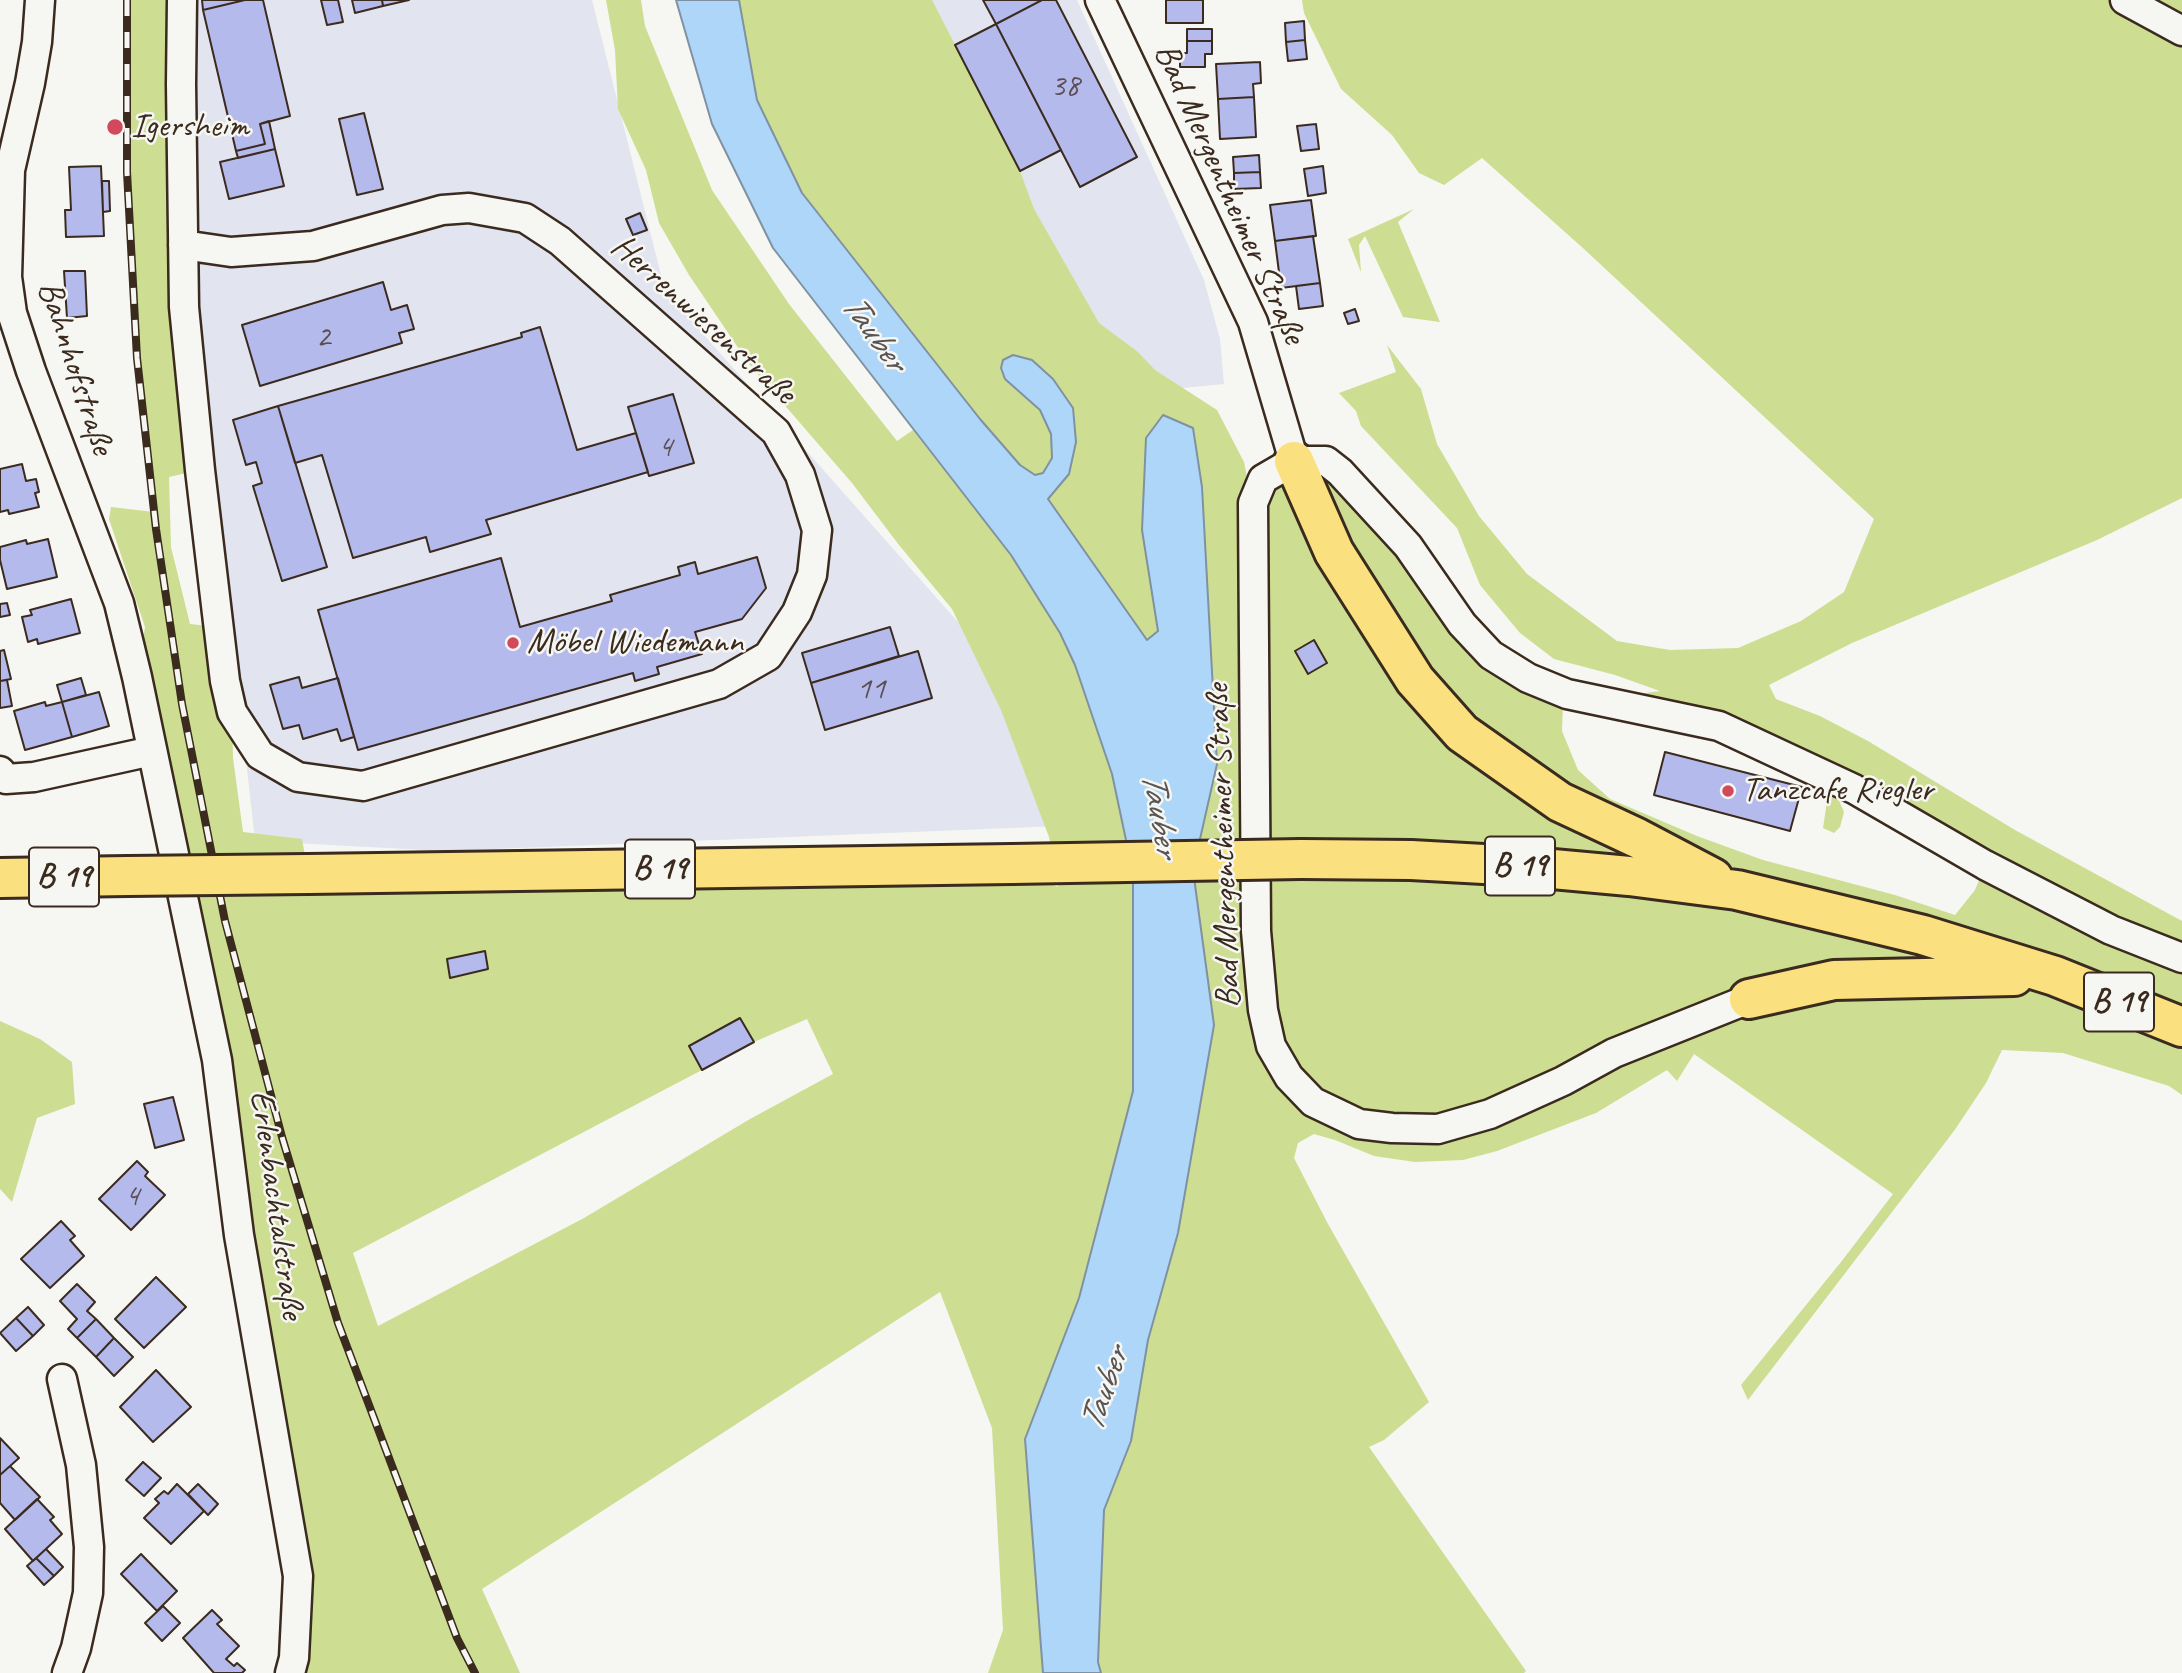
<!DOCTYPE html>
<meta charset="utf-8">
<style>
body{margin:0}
canvas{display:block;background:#f6f6f2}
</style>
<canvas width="2182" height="1673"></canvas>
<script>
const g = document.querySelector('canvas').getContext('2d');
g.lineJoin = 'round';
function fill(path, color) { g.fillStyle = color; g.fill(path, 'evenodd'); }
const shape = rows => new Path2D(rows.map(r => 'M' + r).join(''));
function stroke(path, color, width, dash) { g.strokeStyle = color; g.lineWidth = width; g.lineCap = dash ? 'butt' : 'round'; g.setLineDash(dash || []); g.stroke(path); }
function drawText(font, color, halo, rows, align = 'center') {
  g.font = font + ' Caveat,sans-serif'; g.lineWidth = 5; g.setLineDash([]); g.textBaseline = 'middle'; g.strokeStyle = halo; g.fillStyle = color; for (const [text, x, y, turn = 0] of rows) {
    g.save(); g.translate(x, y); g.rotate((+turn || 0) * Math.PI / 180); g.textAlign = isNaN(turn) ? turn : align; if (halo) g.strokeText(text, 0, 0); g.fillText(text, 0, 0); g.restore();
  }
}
fill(shape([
 [194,0,592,0,665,291,988,656,1060,826,445,851,255,841,197,316],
 [913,0,1077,0,1204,280,1220,339,1224,384,1183,388,1138,368,1106,342]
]), '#e2e4f0');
fill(shape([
 [127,0,182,0,200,470,169,477,171,547,190,624,218,627,232,712,233,758,243,832,302,839,308,873,1012,864,1058,887,1049,837,1001,710,952,609,899,545,852,483,749,364,689,275,659,223,646,170,618,109,615,50,606,0,641,0,645,26,712,190,789,304,897,441,913,430,1011,555,1060,633,1075,665,1112,774,1133,873,1133,1091,1079,1298,1025,1439,1043,1673,988,1673,1003,1630,992,1428,940,1292,482,1589,520,1673,304,1673,298,1576,137,677,145,627,109,519,111,507,154,512,137,358,130,243,127,172],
 [485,952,488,969,450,977,448,959],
 [740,1018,754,1042,807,1019,833,1074,750,1119,584,1218,378,1326,353,1253,702,1070],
 [739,0,932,0,1020,171,1034,209,1099,323,1138,352,1155,370,1217,410,1244,462,1252,502,1263,479,1326,461,1462,624,1563,704,1562,731,1578,770,1610,799,1697,836,1763,860,1895,895,1955,915,1975,890,1985,866,1719,726,1593,700,1660,691,1615,675,1554,659,1520,633,1480,585,1457,528,1361,426,1356,411,1339,393,1396,372,1387,345,1421,389,1437,444,1479,516,1527,574,1617,641,1670,650,1738,648,1801,621,1844,592,1874,519,1584,249,1482,158,1444,185,1419,173,1392,135,1341,89,1304,13,1302,0,2182,0,2182,498,2097,540,1852,643,1769,685,1776,699,1820,716,1868,741,2015,830,2182,921,2182,1095,2169,1086,2063,1053,2002,1050,1986,1083,1954,1131,1748,1400,1741,1385,1841,1262,1893,1194,1694,1054,1677,1081,1667,1070,1596,1113,1497,1151,1463,1160,1415,1162,1374,1156,1335,1140,1314,1134,1298,1143,1294,1158,1328,1224,1429,1402,1384,1440,1369,1447,1526,1671,1524,1673,1101,1673,1098,1662,1104,1510,1131,1441,1148,1340,1178,1233,1214,1025,1114,620,1122,604,1048,499,980,419,802,193,757,100],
 [1414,209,1398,222,1440,322,1403,317,1365,236,1359,245,1361,272,1348,239],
 [1828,795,1837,796,1844,812,1840,827,1834,833,1823,828],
 [0,1021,40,1039,72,1062,75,1104,37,1118,12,1202,0,1189]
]), '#cdde92');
const water = shape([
 [676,0,739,0,757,100,802,193,980,419,1020,465,1035,475,1043,473,1052,458,1051,434,1040,410,1005,379,1001,368,1003,360,1013,355,1032,360,1053,379,1073,408,1076,442,1069,474,1048,499,1147,640,1158,631,1142,530,1146,438,1163,415,1193,428,1202,487,1217,764,1193,870,1214,1025,1178,1233,1148,1340,1131,1441,1104,1510,1098,1662,1101,1673,1043,1673,1025,1439,1079,1298,1133,1091,1133,873,1112,774,1075,665,1060,633,1011,555,773,248,712,124,676,0]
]);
fill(water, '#aed6f8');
stroke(water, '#8091a1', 2);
const building = shape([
 [202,0,245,0,203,10,202,0],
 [245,0,263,0,290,116,260,124,265,144,236,151,203,10,245,0],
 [321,0,338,0,343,22,327,25,321,0],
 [352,0,382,0,383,6,355,13,352,0],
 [382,0,409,0,383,6,382,0],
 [983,0,1042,0,996,24,983,0],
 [1042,0,1056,0,1137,157,1080,187,996,24,1042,0],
 [1166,0,1203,0,1203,23,1166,23,1166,0],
 [1304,21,1305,40,1286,42,1285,23,1304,21],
 [996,24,1061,150,1020,171,955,45,996,24],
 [1187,29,1212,29,1212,41,1187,41,1187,29],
 [1305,40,1307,59,1288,61,1286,42,1305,40],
 [1187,41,1212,41,1212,54,1205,54,1205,67,1180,67,1180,53,1187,53,1187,41],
 [1260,62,1261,83,1253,84,1254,97,1218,99,1216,64,1260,62],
 [1254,97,1256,137,1220,139,1218,99,1254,97],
 [364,113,383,189,357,195,339,119,364,113],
 [269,121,275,149,238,158,236,151,265,144,260,124,269,121],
 [1316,124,1319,149,1301,151,1297,126,1316,124],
 [275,149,284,186,229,199,220,162,275,149],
 [1259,155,1260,172,1234,173,1233,157,1259,155],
 [101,166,104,236,66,237,65,210,71,210,69,167,101,166],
 [1323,166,1326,193,1308,196,1304,169,1323,166],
 [1260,172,1261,188,1234,189,1234,173,1260,172],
 [102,181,109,181,110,211,103,212,102,181],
 [1311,200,1316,236,1275,241,1270,205,1311,200],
 [640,213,647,230,633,235,626,219,640,213],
 [1313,236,1320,283,1281,288,1275,241,1313,236],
 [64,271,85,271,87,316,67,318,64,271],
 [383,282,391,310,407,305,414,329,399,333,402,343,260,386,242,325,383,282],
 [1320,283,1323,306,1299,309,1296,286,1320,283],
 [1355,309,1359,321,1348,324,1344,313,1355,309],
 [540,327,577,450,636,433,648,472,486,520,491,534,430,552,426,537,353,558,322,455,295,463,278,406,522,337,521,333,540,327],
 [673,394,694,463,649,476,628,407,673,394],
 [278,406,327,567,282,581,253,486,262,483,256,462,246,465,233,420,278,406],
 [22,464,26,481,36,479,39,492,35,493,39,507,9,514,8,510,0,512,0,469,22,464],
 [48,539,57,577,7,589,0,560,0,547,26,540,27,544,48,539],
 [757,557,766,588,742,619,695,632,702,654,657,667,659,674,635,681,633,673,358,750,318,610,501,558,520,627,612,601,610,595,680,575,678,567,695,562,698,574,757,557],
 [71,599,80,633,38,644,37,639,28,642,22,617,32,615,30,610,71,599],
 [7,603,10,615,0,617,0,604,7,603],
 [890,627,899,656,811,683,802,653,890,627],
 [1314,640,1327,663,1308,674,1295,651,1314,640],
 [4,650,11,679,0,681,0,651,4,650],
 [918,651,932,698,825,730,811,683,918,651],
 [299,677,302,688,338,678,354,737,341,741,337,729,303,739,299,725,283,729,270,685,299,677],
 [81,678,86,695,62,702,57,685,81,678],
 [7,680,12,706,0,708,0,681,7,680],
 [99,692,109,726,72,737,62,702,99,692],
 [45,702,46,706,62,702,72,737,25,750,14,711,45,702],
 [1665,752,1802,787,1790,831,1654,795,1665,752],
 [485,951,488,969,450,978,447,959,485,951],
 [740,1018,754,1042,702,1070,689,1046,740,1018],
 [173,1097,184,1140,155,1148,144,1104,173,1097],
 [137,1161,148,1172,145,1176,165,1195,131,1230,99,1199,137,1161],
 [61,1221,75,1236,70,1240,84,1256,50,1288,21,1259,61,1221],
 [156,1277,186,1307,144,1348,115,1319,156,1277],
 [77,1284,95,1302,87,1311,96,1319,77,1338,68,1329,77,1319,60,1301,77,1284],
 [28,1307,44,1325,33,1336,16,1318,28,1307],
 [16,1318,33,1336,16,1351,0,1333,16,1318],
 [96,1319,114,1338,96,1357,77,1338,96,1319],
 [114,1338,133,1357,114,1376,96,1357,114,1338],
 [156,1370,191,1407,153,1442,120,1407,156,1370],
 [0,1438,19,1458,0,1475,0,1438],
 [143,1462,161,1478,144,1496,126,1480,143,1462],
 [10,1466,40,1497,15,1520,0,1503,0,1475,10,1466],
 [177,1484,204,1511,171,1544,144,1518,159,1503,155,1499,164,1491,168,1494,177,1484],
 [198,1484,218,1504,208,1515,188,1494,198,1484],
 [37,1499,54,1517,50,1520,62,1534,33,1561,5,1529,37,1499],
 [46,1549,63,1567,54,1576,36,1558,46,1549],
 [141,1554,177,1591,157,1611,121,1574,141,1554],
 [36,1558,54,1576,44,1585,27,1566,36,1558],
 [163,1606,180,1623,162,1641,145,1623,163,1606],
 [212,1610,222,1620,217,1624,239,1646,226,1659,234,1666,237,1663,245,1670,242,1673,214,1673,183,1638,212,1610]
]);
fill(building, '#b5baec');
stroke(building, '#3b2a1e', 2);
const minor = shape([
 [40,0,37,42,30,83,10,170,7,277,12,313,31,371,119,603,137,677,217,1060,239,1235,298,1576,294,1658,290,1673],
 [182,0,181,84,184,307,200,470,225,681,232,712,260,755,298,777,363,786,719,684,768,656,797,612,812,575,817,530,800,475,776,432,560,241,525,218,469,208,442,210,313,246,231,252,183,245],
 [1100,0,1253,322,1294,461],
 [2125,0,2182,31],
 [0,771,6,779,34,777,152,751],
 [1749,999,1614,1053,1563,1081,1490,1114,1438,1129,1392,1128,1359,1124,1313,1102,1289,1077,1271,1046,1263,1010,1256,931,1253,503,1263,479,1294,461,1326,461,1340,472,1408,546,1462,624,1491,655,1528,678,1567,694,1719,726,1854,789,1985,865,2111,930,2182,958],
 [62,1379,81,1465,89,1547,88,1593,76,1648,67,1673]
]);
const primary = shape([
 [1294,461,1334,552,1415,680,1462,733,1560,802,1637,838,1713,878],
 [1301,859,1411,860,1520,866,1629,876,1737,890,1923,935,2055,976,2182,1027],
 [308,874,1012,864],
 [0,878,128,876],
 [1749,999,1834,980,2014,976]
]);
stroke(minor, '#3b2a1e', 33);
stroke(primary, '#3b2a1e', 44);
stroke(minor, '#f6f6f2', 28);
stroke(primary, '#fbe080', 38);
const rail = shape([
 [127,0,127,172,137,358,156,529,182,704,225,921,282,1137,338,1323,457,1638,475,1673]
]);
stroke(rail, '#3b2a1e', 8);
stroke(rail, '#f6f6f2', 5, [16]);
const primaryBridge = shape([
 [1012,864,1301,859],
 [128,876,308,874]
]);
stroke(primaryBridge, '#3b2a1e', 44, []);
stroke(primaryBridge, '#fbe080', 38);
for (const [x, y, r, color] of [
 [115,127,9,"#d1495b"],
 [513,643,7,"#d1495b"],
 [1728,791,7,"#d1495b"]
]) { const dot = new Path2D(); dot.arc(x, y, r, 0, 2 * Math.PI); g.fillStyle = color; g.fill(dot); stroke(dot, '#f6f6f2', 2.5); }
drawText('32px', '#5a4e52', null, [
 ["38",1065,87],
 ["2",323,338],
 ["4",665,448],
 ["11",871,690],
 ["4",132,1197]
]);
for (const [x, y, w] of [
 [1520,866,70],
 [660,869,70],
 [64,877,70],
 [2119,1002,70]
]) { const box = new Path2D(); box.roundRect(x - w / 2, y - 29.5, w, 59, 5); g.fillStyle = '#f6f6f2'; g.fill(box); stroke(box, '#3b2a1e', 2); }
drawText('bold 33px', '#3b2a1e', null, [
 ["B 19",1520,866],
 ["B 19",660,869],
 ["B 19",64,877],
 ["B 19",2119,1002]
]);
drawText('35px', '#3b2a1e', '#f6f6f2', [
 ["Igersheim",131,127],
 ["Möbel Wiedemann",527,643],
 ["Tanzcafe Riegler",1742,791]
], 'left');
drawText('35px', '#3b2a1e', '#f6f6f2', [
 ["Bad Mergentheimer Straße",1229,194,66],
 ["Herrenwiesenstraße",703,320,42],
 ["Bahnhofstraße",75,368,72],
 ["Bad Mergentheimer Straße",1224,846,-92],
 ["Erlenbachtalstraße",276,1205,82]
]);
drawText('italic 37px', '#585554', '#f6f6f2', [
 ["Tauber",873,333,54],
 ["Tauber",1159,814,80],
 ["Tauber",1105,1390,-71]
]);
</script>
